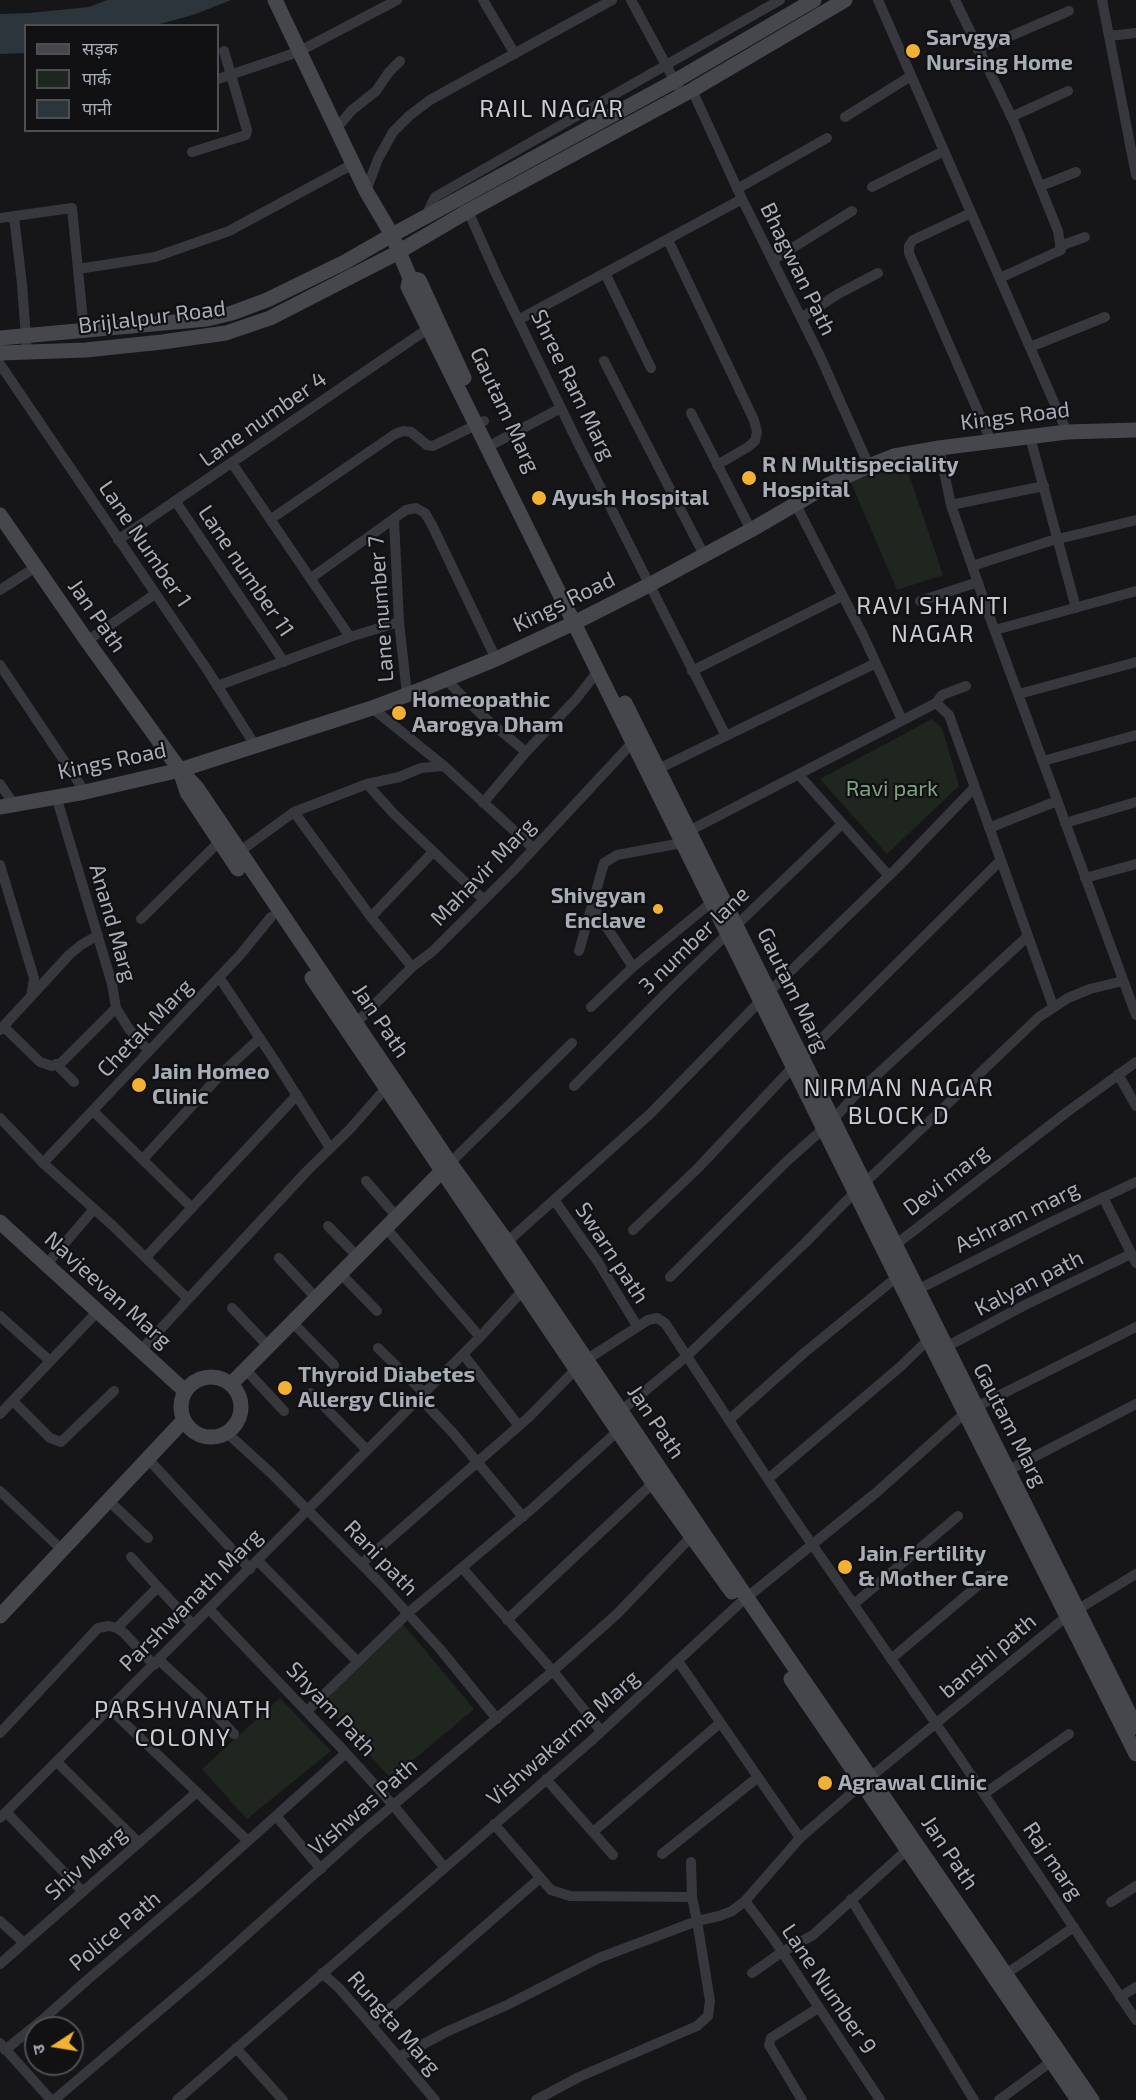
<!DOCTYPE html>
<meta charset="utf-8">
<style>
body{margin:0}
#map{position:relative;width:1136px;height:2100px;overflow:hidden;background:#161618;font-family:"Exo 2","Noto Sans Devanagari",sans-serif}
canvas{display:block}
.legend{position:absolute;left:24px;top:24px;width:195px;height:108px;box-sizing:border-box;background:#111113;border:2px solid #4d4f55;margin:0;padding:8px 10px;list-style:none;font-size:18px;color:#a8adb8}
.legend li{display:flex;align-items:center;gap:12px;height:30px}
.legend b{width:30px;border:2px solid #4d4f55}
.north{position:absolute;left:24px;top:2016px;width:60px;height:60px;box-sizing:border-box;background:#111113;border:2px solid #4d4f55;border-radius:50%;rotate:258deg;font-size:16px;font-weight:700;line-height:24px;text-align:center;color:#a8adb8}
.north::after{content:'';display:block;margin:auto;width:21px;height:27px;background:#f2b134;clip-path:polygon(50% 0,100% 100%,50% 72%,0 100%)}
</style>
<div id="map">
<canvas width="1136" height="2100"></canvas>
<ul class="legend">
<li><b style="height:8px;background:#45474d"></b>सड़क</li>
<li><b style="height:16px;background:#1e261f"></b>पार्क</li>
<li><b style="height:16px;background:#2c353c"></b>पानी</li>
</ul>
<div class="north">उ</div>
</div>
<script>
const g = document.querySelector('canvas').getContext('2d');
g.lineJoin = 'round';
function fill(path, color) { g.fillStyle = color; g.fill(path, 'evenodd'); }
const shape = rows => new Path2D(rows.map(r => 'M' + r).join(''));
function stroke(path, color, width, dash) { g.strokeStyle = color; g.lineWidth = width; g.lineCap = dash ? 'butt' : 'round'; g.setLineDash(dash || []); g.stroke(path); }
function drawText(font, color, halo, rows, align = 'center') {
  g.font = font + ' "Exo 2",sans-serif'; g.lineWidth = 4.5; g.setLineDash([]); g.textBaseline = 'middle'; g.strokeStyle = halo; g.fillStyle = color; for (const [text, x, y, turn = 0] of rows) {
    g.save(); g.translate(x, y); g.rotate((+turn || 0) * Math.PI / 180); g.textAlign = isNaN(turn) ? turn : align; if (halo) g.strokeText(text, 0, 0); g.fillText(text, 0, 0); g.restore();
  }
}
fill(shape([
 [904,460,943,575,897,590,846,471],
 [932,719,942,728,959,786,887,854,820,779],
 [403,1624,474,1709,391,1779,322,1701],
 [280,1698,331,1751,247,1819,202,1769]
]), '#1e261f');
fill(shape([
 [107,0,231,0,193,15,156,25,26,26,25,53,0,54,0,14,29,13,89,7]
]), '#2c353c');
stroke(shape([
 [483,0,515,54],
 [631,0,678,87],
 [878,0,1067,432],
 [955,0,1014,122,1058,231,1061,250,1000,278],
 [1102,0,1136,175],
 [1109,36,1136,33],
 [978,50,1069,11],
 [218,79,298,52,397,0],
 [692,90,742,199,820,356,869,466],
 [845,117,911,76],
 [1011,117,1068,91],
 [336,129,352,110,376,91,389,72,400,61],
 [192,152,246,135,247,130,224,51],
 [1041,186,1076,172],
 [872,187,944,151],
 [737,189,827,138],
 [366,191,378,159,393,132,409,116,430,100,612,0],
 [468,211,497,276,576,439,726,736],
 [971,213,913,240,909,246,909,253,991,441],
 [426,216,435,197,780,0],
 [14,217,22,284,27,352],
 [0,218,72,208,84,331],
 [668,240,754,420,757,432,755,441,748,447,717,465],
 [1060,246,1085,237],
 [773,260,852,211],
 [78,269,155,257,229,231,353,164],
 [605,273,651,368],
 [801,318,838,294,878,273],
 [520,319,742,199],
 [1030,347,1105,317],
 [604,361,704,555],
 [0,364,208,671,256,747],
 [691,413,751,530],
 [1030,437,1076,608],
 [495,443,561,408],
 [939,448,951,505,989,615,1136,1015],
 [232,463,350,637],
 [176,502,284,662],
 [795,503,864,637,902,720],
 [951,505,1044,486],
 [271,519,395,434,403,431,411,432,427,445,433,446,484,421],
 [394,520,399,622,407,694],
 [118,540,429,328],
 [972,566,1050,541,1136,520],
 [311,578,406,510,416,508,425,513,432,525,496,659],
 [0,590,36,567],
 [920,601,978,582],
 [995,630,1136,591],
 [87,641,155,594],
 [0,665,85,792],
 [692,671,842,596],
 [445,679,484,717,526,752],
 [217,686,350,637,399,622],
 [1019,694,1136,662],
 [936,703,942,695,966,686],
 [372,708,444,766,533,848],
 [1043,761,1136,735],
 [658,769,876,663],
 [799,775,889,876],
 [0,784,13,803],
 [367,784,394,814,484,900],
 [56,796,112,984,116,1008,129,1029,149,1051],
 [483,803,526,752,576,699,598,671],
 [294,812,371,917,412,967],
 [1065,823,1136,802],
 [989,828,1057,801],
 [689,831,936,703,949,715,1053,1006],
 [239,852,294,812,367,784,399,777,421,768,444,766],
 [0,865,34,978,31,997],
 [1085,878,1136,864],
 [592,905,633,967],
 [371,917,433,852],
 [141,919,224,837],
 [579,951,604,863,617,855,682,843],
 [219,977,275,1061,330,1148],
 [591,1007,633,967,712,902],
 [356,1023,412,967,433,951,513,871,633,742],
 [4,1027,40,1062,52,1066,61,1063,116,1008],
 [0,1030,69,955,81,945,98,935],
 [56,1064,74,1082],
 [1118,1074,1136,1106],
 [574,1086,669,990,842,824],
 [93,1111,191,1207],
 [0,1118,43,1163,112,1225,188,1299],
 [143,1159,221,1074,260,1038],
 [43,1163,240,955,271,917],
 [450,1163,572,1043],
 [366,1181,397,1217],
 [1103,1197,1136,1263],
 [555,1201,598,1262,637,1326],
 [328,1226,357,1256],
 [386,1228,480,1337],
 [633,1230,698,1168,793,1067,1001,860],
 [507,1242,650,1114,769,992,898,867,974,788],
 [890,1249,1067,1112,1136,1062],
 [146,1257,297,1095],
 [279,1258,316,1298],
 [46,1265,94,1209],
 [340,1273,377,1311],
 [670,1277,786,1162,833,1120,856,1094,1028,936],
 [917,1290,1047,1224,1136,1182],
 [232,1308,268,1346],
 [0,1316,50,1361],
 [292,1322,334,1365],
 [946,1347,1025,1305,1131,1254],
 [378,1348,424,1393],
 [140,1351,307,1171,350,1129,386,1088],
 [463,1354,519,1426],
 [586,1360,648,1320,657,1318,665,1323,787,1508,959,1757,1136,2020],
 [245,1369,284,1411],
 [311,1393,367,1450],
 [420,1398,453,1433,523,1517],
 [13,1401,50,1438,61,1442,114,1391],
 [621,1411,687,1356,805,1243,855,1192,1039,1017,1068,998,1090,989,1123,981],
 [0,1414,97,1312],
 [729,1420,804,1353,897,1277],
 [227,1433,271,1473,379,1582,440,1649,497,1719],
 [148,1459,250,1569],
 [1003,1473,1136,1404],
 [768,1479,900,1367,933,1335],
 [0,1491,62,1550],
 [109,1501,148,1538],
 [131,1557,158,1587],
 [258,1561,358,1662],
 [361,1564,529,1417,577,1368],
 [463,1569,553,1671,601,1731],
 [854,1604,958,1516],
 [209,1609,346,1753,393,1805,444,1867],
 [507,1620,653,1483],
 [117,1628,158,1587,193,1625],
 [891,1659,989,1576],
 [159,1660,200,1698,234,1734],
 [678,1661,800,1838],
 [110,1709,248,1841],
 [307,1711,408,1613,534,1507,618,1431],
 [0,1733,98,1628,109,1626,117,1628,124,1633,154,1665],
 [57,1762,139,1843],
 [546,1779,613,1855],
 [984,1794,1069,1734],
 [6,1812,83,1892],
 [276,1816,321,1869],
 [0,1818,480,1337,526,1287],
 [494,1824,551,1890,570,1896,692,1897],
 [593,1832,720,1723],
 [662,1854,757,1778],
 [851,1899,974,2100],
 [745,1901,773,1938,880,2100],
 [1111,1902,1136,1886],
 [0,1921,23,1942],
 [0,1964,197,1792],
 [322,1973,339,1988,366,2019,435,2100],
 [752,1973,782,1952,813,1935,908,1849],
 [1006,1974,1074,1927],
 [1120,1997,1136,1987],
 [371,2025,540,1878],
 [0,2043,51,2100],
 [236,2048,283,2100],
 [5,2050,41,2021,86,1981,199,1885,346,1753],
 [399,2057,446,2032,507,2005,599,1958,697,1921,692,1897,691,1862],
 [54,2100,206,1971,360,1833,553,1671,617,1614,691,1537],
 [177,2100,591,1741,740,1603,877,1492,966,1412,1136,1327],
 [536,2100,579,2077,697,2026,708,2016,710,2001,697,1921,719,1916,732,1911,745,1901,800,1838,862,1784,1067,1616,1136,1574],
 [802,2100,769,2045,771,2038,818,2008],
 [999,2100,1052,2061]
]), '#37383d', 10);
stroke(shape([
 [275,0,366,191,392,235,410,278,408,287,897,1277,1136,1754],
 [410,278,419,280,464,378],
 [0,338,207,319,232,313,267,300,345,262,392,235,675,81,814,0],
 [0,353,86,350,162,342,226,333,270,318,393,255,468,211,692,90,845,0],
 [0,515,87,641,180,770,197,788,450,1163,507,1242,747,1598,1092,2100],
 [625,703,1136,1727],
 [182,777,187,792,238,869],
 [0,807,85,792,180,770,372,708,425,688,496,659,574,623,649,585,751,530,830,484,869,466,894,456,939,448,1067,432,1136,430],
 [312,978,653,1483,732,1592],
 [0,1222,185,1391],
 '181 1407a30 30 0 1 1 60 0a30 30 0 1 1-60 0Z',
 [231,1384,448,1165],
 [0,1616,184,1420],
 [791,1679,1078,2100]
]), '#45474d', 15);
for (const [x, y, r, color] of [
 [913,51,8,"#f2b134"],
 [749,478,8,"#f2b134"],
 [539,498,8,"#f2b134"],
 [399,713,8,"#f2b134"],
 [658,909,6,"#f2b134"],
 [139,1085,8,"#f2b134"],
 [285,1388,8,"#f2b134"],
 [845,1567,8,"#f2b134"],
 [825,1783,8,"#f2b134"]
]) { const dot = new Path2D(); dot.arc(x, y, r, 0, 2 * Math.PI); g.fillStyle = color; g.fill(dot); stroke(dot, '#111113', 2); }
drawText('bold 22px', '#a8adb8', '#111113', [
 ["Sarvgya",926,38],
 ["Nursing Home",926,63],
 ["R N Multispeciality",762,465],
 ["Hospital",762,490],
 ["Ayush Hospital",552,498],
 ["Homeopathic",412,700],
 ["Aarogya Dham",412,725],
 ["Shivgyan",646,896,"right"],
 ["Enclave",646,921,"right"],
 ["Jain Homeo",152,1072],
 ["Clinic",152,1097],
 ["Thyroid Diabetes",298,1375],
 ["Allergy Clinic",298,1400],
 ["Jain Fertility",858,1554],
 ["& Mother Care",858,1579],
 ["Agrawal Clinic",838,1783]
], 'left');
drawText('22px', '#a8adb8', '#111113', [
 ["Bhagwan Path",798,269,64],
 ["Brijlalpur Road",152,317,-7],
 ["Shree Ram Marg",573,385,64],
 ["Gautam Marg",505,410,65],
 ["Kings Road",1015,416,-7],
 ["Lane number 4",263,419,-35],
 ["Lane Number 1",145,544,56],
 ["Lane number 11",246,571,56],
 ["Kings Road",564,602,-26],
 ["Lane number 7",381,609,-94],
 ["Jan Path",97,616,55],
 ["Kings Road",112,761,-12],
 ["Mahavir Marg",483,872,-46],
 ["Anand Marg",113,923,74],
 ["3 number lane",694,940,-44],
 ["Gautam Marg",793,990,64],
 ["Jan Path",381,1021,56],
 ["Chetak Marg",145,1028,-46],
 ["Devi marg",946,1180,-38],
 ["Ashram marg",1017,1217,-26],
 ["Swarn path",612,1253,57],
 ["Kalyan path",1029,1283,-27],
 ["Navjeevan Marg",108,1290,42],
 ["Jan Path",656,1422,56],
 ["Gautam Marg",1010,1425,63],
 ["Rani path",381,1558,46],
 ["Parshwanath Marg",191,1600,-45],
 ["banshi path",988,1656,-40],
 ["Shyam Path",331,1709,47],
 ["Vishwakarma Marg",563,1738,-41],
 ["Vishwas Path",363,1807,-41],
 ["Jan Path",950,1853,56],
 ["Raj marg",1053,1861,56],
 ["Shiv Marg",86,1863,-41],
 ["Police Path",115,1931,-40],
 ["Lane Number 9",829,1989,56],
 ["Rungta Marg",394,2023,49]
]);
drawText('22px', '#7fa381', '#111113', [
 ["Ravi park",892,789]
]);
g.letterSpacing = '1.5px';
drawText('24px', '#c9ccd4', '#111113', [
 ["RAIL NAGAR",552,109],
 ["RAVI SHANTI",933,606],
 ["NAGAR",933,634],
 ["NIRMAN NAGAR",899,1088],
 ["BLOCK D",899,1116],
 ["PARSHVANATH",183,1710],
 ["COLONY",183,1738]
]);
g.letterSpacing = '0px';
</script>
